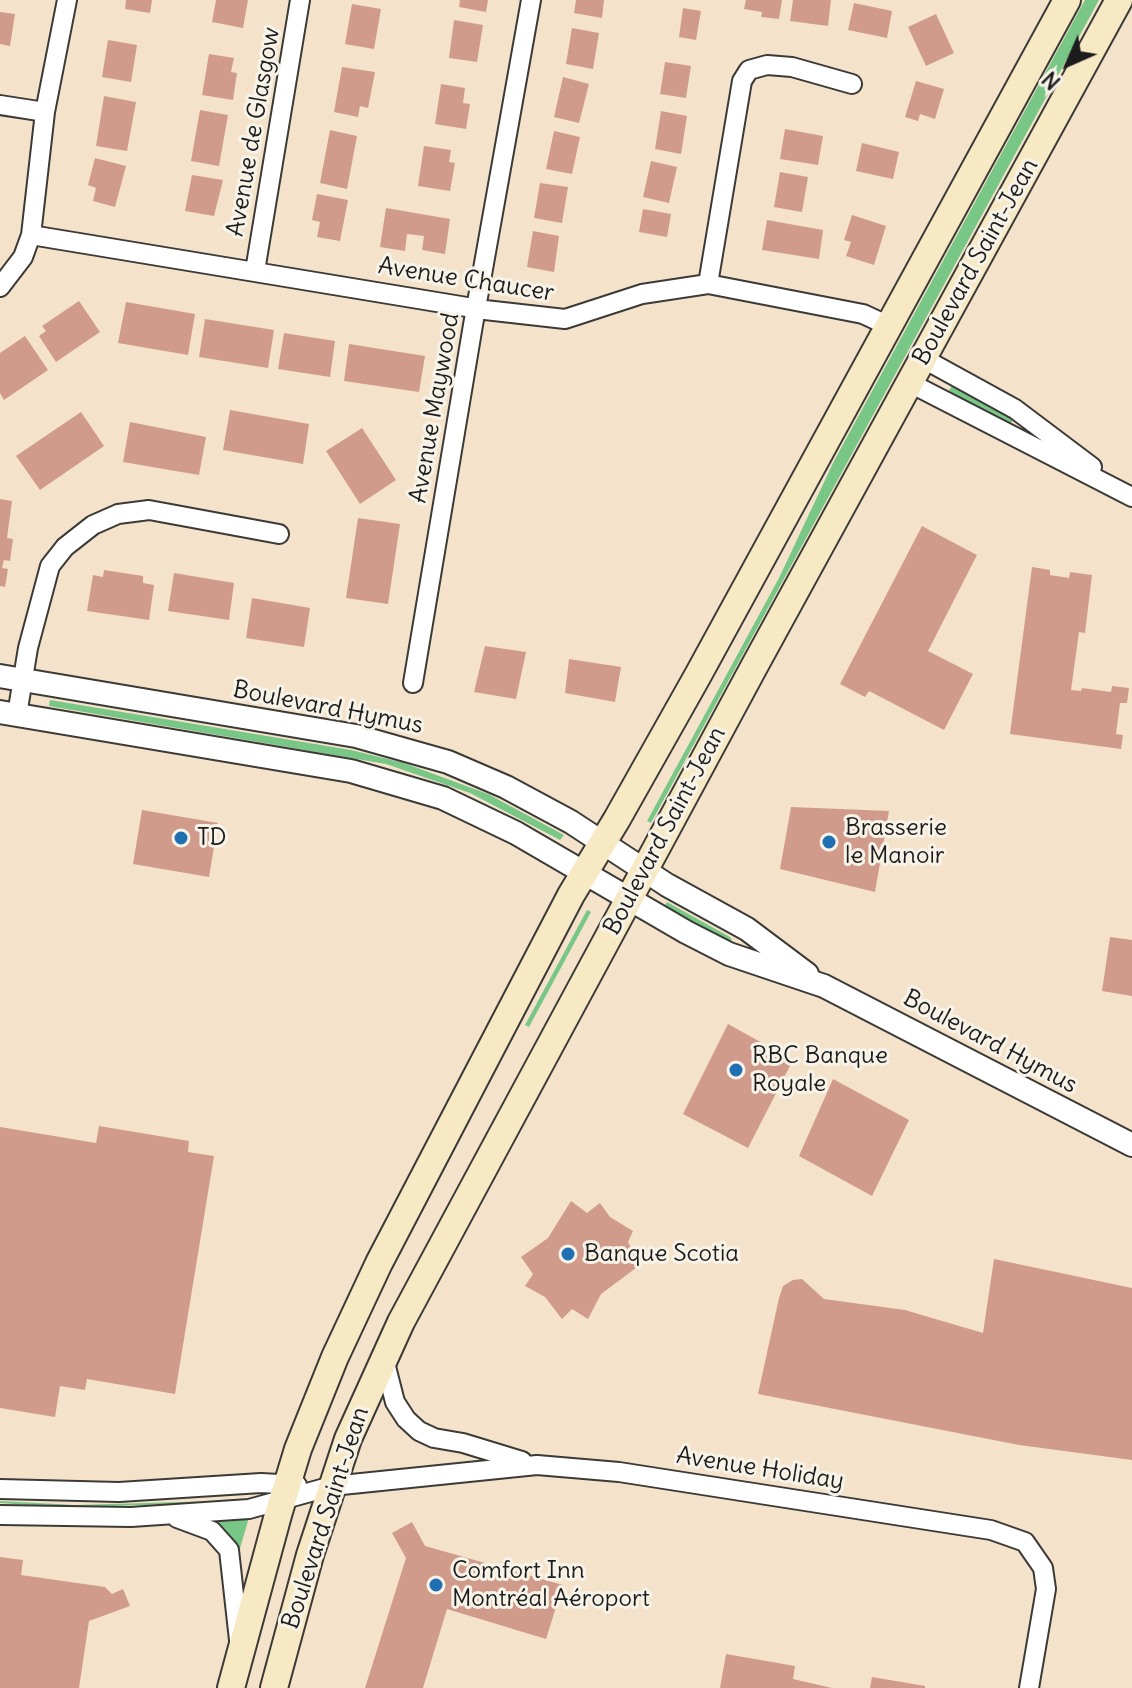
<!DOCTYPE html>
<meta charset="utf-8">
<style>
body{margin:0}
#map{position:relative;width:1132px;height:1688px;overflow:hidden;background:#f4e3ca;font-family:Delius,sans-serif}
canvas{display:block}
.north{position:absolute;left:1028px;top:24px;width:80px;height:80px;-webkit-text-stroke:6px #f7f3e8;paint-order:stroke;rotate:225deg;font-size:22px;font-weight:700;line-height:32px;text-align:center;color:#1c1c1c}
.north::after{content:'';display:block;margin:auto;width:28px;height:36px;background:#1c1c1c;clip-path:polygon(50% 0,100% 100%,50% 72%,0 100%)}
</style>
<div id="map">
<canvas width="1132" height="1688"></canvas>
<div class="north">N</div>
</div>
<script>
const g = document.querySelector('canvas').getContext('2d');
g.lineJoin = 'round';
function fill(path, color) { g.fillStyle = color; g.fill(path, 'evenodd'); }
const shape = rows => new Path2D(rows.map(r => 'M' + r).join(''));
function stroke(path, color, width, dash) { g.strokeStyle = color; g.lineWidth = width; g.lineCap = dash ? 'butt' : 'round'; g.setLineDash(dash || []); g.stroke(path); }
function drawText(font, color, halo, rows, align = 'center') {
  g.font = font + ' Delius,sans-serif'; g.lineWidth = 6; g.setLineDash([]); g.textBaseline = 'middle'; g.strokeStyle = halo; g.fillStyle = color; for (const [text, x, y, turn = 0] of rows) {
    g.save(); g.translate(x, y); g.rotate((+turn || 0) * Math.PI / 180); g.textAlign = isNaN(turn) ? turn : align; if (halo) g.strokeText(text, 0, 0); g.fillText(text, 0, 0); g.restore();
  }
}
fill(shape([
 [1085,0,1099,0,651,823,647,821,779,578,834,461],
 [953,385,1012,416,1012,422,1007,425,952,396,949,390],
 [50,700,351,750,404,763,488,794,564,835,560,840,470,793,386,764,49,706],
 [667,902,730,937,732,940,724,940,664,907],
 [587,910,591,912,529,1027,525,1025],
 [252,1500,235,1503,56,1507,0,1503,0,1501,75,1505],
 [250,1514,239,1552,232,1540,216,1522,218,1517]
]), '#78c787');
fill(shape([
 [126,0,152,0,150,13,125,9],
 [216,0,248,0,243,28,212,22],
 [460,0,488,0,486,12,459,7],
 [576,0,604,0,602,18,574,13],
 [746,0,782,0,779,19,761,17,762,12,744,9],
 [793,0,831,0,828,26,790,21],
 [854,3,892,11,887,38,848,30],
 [352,4,381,9,374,49,345,44],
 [683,8,701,11,696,40,679,37],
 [0,12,15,14,10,46,0,44],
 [936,14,954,53,926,66,908,27],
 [454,20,483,25,477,62,449,58],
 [572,28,599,33,593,69,566,64],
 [108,40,137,45,131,82,102,77],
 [209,54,234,58,231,72,237,73,233,100,202,95],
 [665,62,691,66,686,98,660,94],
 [342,67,375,72,368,108,360,106,358,117,334,112],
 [563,77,589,84,579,123,554,117],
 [916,81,944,89,935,119,920,114,918,121,905,117],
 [441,84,465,88,463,103,470,104,466,129,435,124],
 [104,96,136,102,127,151,96,146],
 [200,110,228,115,219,166,191,161],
 [661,111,687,116,681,154,655,149],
 [785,129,823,136,818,165,780,159],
 [330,130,357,136,347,189,320,183],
 [554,131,580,137,572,174,546,169],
 [862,143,899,152,893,179,856,171],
 [424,146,451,150,449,162,455,163,450,191,418,186],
 [95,158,126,166,115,207,93,201,96,188,88,185],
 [651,161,677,167,669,203,643,197],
 [780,172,808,177,802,212,774,207],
 [192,175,223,180,214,216,185,211],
 [540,183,568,187,562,223,534,218],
 [317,194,348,200,340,241,317,237,320,222,312,220],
 [386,208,450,219,445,254,422,250,424,236,407,234,405,251,380,247],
 [643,209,671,214,667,237,639,232],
 [852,215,886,226,874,265,846,256,851,242,844,240],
 [767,220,823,230,819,259,762,250],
 [533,231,559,236,554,272,527,267],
 [79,301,100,332,56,362,39,336,46,331,42,326],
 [126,302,195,314,188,355,118,343],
 [205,319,274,330,268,368,199,357],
 [284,333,335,341,330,377,278,369],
 [25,336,48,370,4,400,0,393,0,353],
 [349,344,425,356,419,392,344,381],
 [230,410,309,424,303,464,223,450],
 [81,412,104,446,40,490,16,456],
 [130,422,206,437,199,475,123,462],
 [362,428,396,480,360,504,326,451],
 [0,499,12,501,7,538,13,539,10,561,4,560,2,568,8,569,5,587,0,586],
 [358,518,400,524,388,604,346,598],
 [922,526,977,555,928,651,973,674,944,730,869,691,865,697,840,684],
 [1032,567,1050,570,1050,575,1069,578,1070,572,1092,575,1085,633,1079,632,1071,690,1081,691,1082,688,1111,692,1112,686,1129,688,1127,703,1120,703,1116,734,1123,735,1121,749,1010,734],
 [104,570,143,576,143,583,154,585,149,620,87,611,93,575,103,577],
 [174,573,234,583,229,620,168,611],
 [252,598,310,608,304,647,246,638],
 [485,646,526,652,516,699,474,692],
 [569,659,621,667,615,702,565,693],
 [791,807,889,811,875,892,780,869],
 [142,810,218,823,209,877,133,864],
 [1110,937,1132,940,1132,996,1102,991],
 [728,1024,793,1060,748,1148,683,1114],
 [833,1079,909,1120,872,1196,799,1156],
 [99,1126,189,1141,188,1152,214,1156,175,1394,87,1379,85,1390,60,1386,55,1417,0,1408,0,1127,96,1143],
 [571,1201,587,1213,600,1203,610,1217,633,1231,628,1242,640,1265,601,1294,588,1319,572,1309,562,1319,545,1297,525,1286,533,1274,521,1257,548,1238],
 [994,1259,1132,1288,1132,1460,1019,1445,758,1394,779,1298,783,1286,793,1280,802,1279,824,1299,905,1310,983,1333],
 [412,1522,425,1546,563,1585,546,1639,447,1609,423,1688,365,1688,406,1558,392,1533],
 [0,1557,23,1560,21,1575,105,1587,112,1594,123,1589,130,1606,89,1621,79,1688,0,1688],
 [726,1654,795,1666,793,1679,832,1688,720,1688],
 [872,1677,925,1686,925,1688,870,1688]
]), '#d19b8c');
const minor = shape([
 [0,105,45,112],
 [31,235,485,310,565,319,642,294,708,284,863,314,889,326],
 [255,271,300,0],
 [708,284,742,81,749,70,767,65,792,67,852,84],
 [0,287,23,257,31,235,45,112,67,0],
 [924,359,1015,409,1092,467],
 [910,383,1132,497],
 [413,683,473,325,531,0],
 [17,715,28,648,50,566,65,547,93,525,118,514,149,510,279,534],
 [384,1359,395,1402,406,1419,419,1431,434,1438,463,1443,522,1461],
 [0,1489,119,1492,261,1483,297,1485],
 [0,1515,131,1517,249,1509,332,1486,537,1465,619,1472,991,1530,1025,1542,1043,1568,1046,1589,1029,1688],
 [177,1518,212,1531,229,1550,239,1640]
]);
const tertiary = shape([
 [0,676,356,736,448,762,506,787,571,822,667,885,747,929,807,974],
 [0,712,351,771,443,798,516,833,686,932,729,954,824,986,1132,1145]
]);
const secondary = shape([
 [231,1688,278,1515,298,1449,335,1357,379,1263,571,895,617,819,697,677,1067,0],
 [274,1688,310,1555,348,1439,401,1322,755,665,1119,0]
]);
stroke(minor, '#3c3a36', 22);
stroke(tertiary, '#3c3a36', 26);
stroke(secondary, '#3c3a36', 30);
stroke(minor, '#fff', 18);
stroke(tertiary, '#fff', 22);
stroke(secondary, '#f6e9c3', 26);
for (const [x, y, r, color] of [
 [181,838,8,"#1f6fb2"],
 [829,842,8,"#1f6fb2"],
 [736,1070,8,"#1f6fb2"],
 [568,1254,8,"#1f6fb2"],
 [436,1585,8,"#1f6fb2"]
]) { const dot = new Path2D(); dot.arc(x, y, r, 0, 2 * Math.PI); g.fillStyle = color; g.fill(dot); stroke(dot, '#f7f3e8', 3); }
drawText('24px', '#1c1c1c', '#f7f3e8', [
 ["Avenue de Glasgow",254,132,-80],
 ["Boulevard Saint-Jean",976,262,-61],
 ["Avenue Chaucer",466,280,9],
 ["Avenue Maywood",435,408,-80],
 ["Boulevard Hymus",328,708,11],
 ["Boulevard Saint-Jean",665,831,-62],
 ["Boulevard Hymus",990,1042,28],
 ["Avenue Holiday",760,1469,9],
 ["Boulevard Saint-Jean",326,1518,-72]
]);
drawText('24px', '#1c1c1c', '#f7f3e8', [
 ["Brasserie",845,828],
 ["le Manoir",845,856],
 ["TD",197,838],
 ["RBC Banque",752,1056],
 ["Royale",752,1084],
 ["Banque Scotia",584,1254],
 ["Comfort Inn",452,1571],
 ["Montréal Aéroport",452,1599]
], 'left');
</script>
